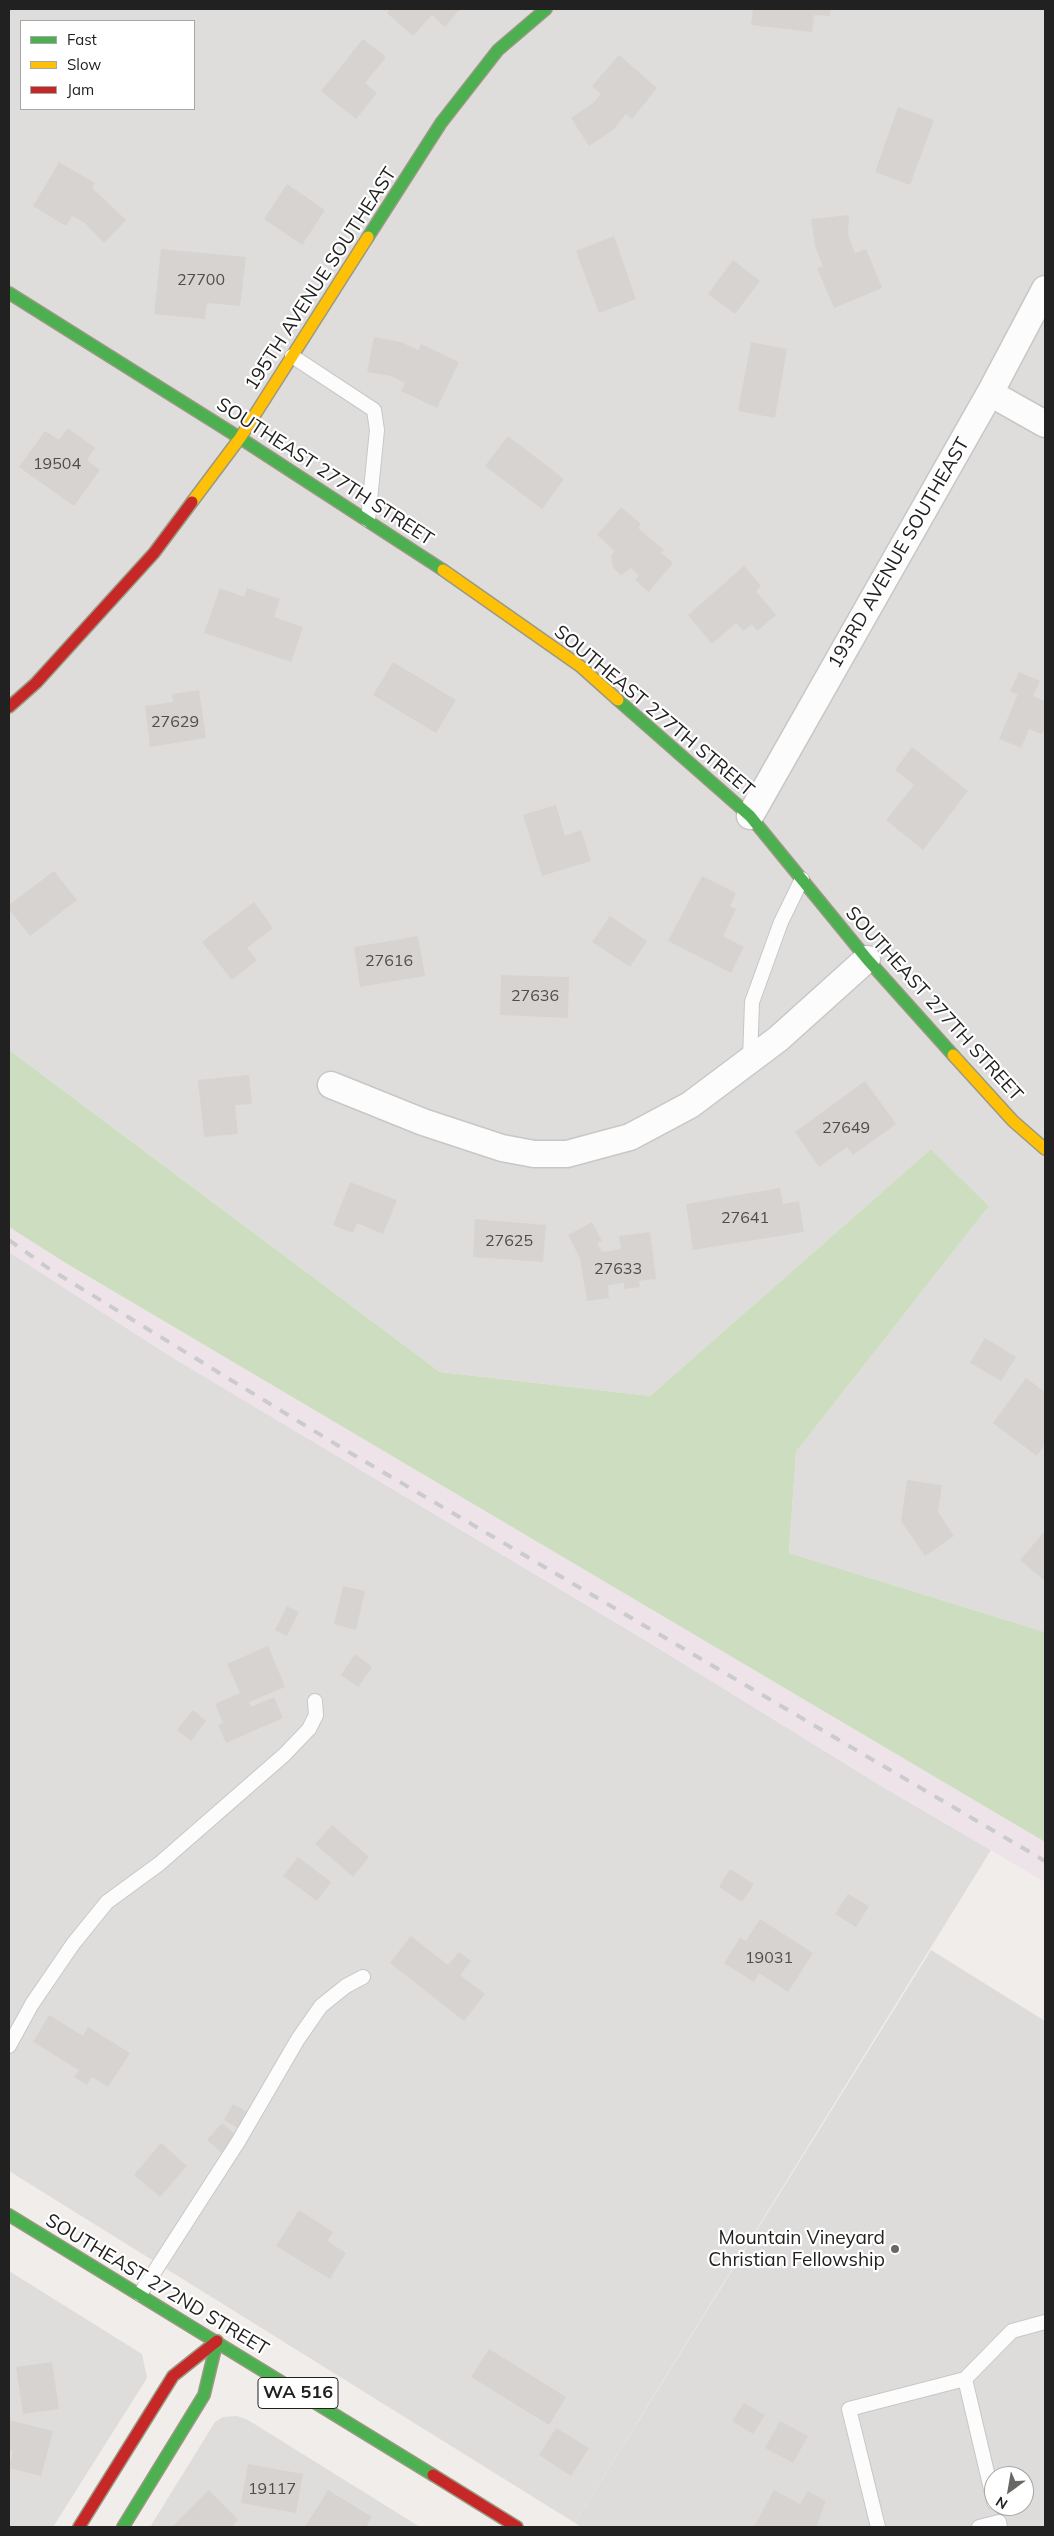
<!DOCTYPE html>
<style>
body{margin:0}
#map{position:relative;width:1054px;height:2536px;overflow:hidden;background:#f0edea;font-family:Mulish,sans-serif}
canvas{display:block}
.frame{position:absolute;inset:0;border:10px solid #212121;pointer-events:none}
.legend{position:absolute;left:20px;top:20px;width:175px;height:90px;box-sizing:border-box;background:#fff;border:1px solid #a6a6a6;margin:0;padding:6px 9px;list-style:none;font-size:15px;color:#212121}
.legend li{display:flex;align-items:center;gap:10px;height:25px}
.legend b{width:25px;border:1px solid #a6a6a6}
.north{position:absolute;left:984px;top:2466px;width:50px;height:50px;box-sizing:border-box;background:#fff;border:1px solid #a6a6a6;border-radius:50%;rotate:212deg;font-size:14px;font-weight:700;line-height:20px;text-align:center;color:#212121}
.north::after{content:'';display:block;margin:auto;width:18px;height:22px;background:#696867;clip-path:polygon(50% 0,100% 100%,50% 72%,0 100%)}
</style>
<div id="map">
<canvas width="1054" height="2536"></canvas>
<div class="frame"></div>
<ul class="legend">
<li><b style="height:6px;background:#4caf50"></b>Fast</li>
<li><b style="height:6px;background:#ffc107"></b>Slow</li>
<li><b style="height:6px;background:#c62828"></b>Jam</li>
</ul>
<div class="north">N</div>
</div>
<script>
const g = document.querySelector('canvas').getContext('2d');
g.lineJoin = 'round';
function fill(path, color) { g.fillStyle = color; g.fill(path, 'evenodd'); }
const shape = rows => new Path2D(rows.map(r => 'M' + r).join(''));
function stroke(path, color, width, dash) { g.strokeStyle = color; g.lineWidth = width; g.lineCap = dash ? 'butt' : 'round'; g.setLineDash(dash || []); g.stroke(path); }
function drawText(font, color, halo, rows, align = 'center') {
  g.font = font + ' Mulish,sans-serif'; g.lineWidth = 4.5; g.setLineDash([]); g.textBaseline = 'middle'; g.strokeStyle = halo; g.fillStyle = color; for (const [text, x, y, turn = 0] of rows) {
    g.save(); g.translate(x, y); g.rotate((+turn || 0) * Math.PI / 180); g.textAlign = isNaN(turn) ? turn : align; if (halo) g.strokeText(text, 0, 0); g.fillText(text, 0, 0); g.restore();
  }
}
fill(shape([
 [9,9,1045,9,1045,1632,789,1553,796,1452,989,1206,931,1149,650,1396,440,1372,9,1050],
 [21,21,194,21,194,109,21,109],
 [9,1252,170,1356,650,1643,883,1787,991,1850,575,2523,9,2171],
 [9,2271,142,2354,147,2378,53,2527,9,2527],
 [237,2416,248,2420,420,2527,150,2527,215,2422,223,2417]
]), '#dfdddc');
fill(shape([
 [9,1227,64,1262,1045,1842,1045,1882,883,1787,650,1643,170,1356,9,1252]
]), '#ede3e9');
fill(shape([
 [931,1950,1045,2021,1045,2527,581,2527,575,2523],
 [994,2476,1024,2476,1024,2506,994,2506]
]), '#dedcdb');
fill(shape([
 [9,1050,440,1372,650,1396,931,1149,989,1206,796,1452,789,1553,1045,1632,1045,1842,64,1262,9,1227]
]), '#cddec0');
fill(shape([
 [390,9,460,9,445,27,432,15,413,36,387,13],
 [753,9,831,9,830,16,814,15,812,32,751,25],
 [363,39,386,57,365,83,377,93,356,119,321,91],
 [619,55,657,88,632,119,626,114,613,130,589,146,571,118,593,103,601,94,592,86],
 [898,107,934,120,910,185,875,172],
 [59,162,95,183,92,188,126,220,104,243,85,223,72,216,66,226,33,206],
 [287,184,325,210,302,245,264,219],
 [849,215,848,235,855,253,866,249,882,288,834,308,817,268,823,266,815,246,811,219],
 [614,236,636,299,599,313,576,251],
 [161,249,246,257,240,306,207,303,205,319,154,314],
 [733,260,760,281,735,314,708,294],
 [374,337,401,342,418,350,421,344,459,362,437,408,401,391,405,383,391,376,367,372],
 [751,342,787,349,775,418,738,411],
 [68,428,95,448,87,460,100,470,74,506,19,467,45,431,59,440],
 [508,436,564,479,542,509,485,466],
 [621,507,641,524,638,528,664,550,661,553,673,563,649,592,635,580,639,575,631,568,621,575,613,568,611,556,615,551,597,535],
 [744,566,761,586,756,591,776,615,757,631,752,624,743,631,736,623,712,644,688,615],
 [220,588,244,597,247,588,280,599,274,617,303,627,291,662,204,633],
 [393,662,456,700,436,733,373,695],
 [1019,672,1040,681,1033,696,1045,701,1045,726,1042,734,1029,729,1021,748,999,739,1018,694,1010,692],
 [199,690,206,738,150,747,145,706,173,702,172,694],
 [912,747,968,791,923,850,886,820,914,785,895,770],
 [556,805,565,836,581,830,591,861,542,876,523,815],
 [54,871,77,900,30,936,9,909,9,905],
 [702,876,736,893,730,906,736,909,723,936,744,947,731,973,668,941],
 [254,902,273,928,247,948,257,960,232,980,202,942],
 [610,916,647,941,630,967,592,942],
 [418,936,425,976,360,987,354,947],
 [501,975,569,977,568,1018,500,1015],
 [249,1075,252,1104,235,1105,238,1134,204,1137,198,1080],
 [865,1081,896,1124,853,1155,847,1147,819,1167,795,1132],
 [350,1182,397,1200,383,1234,357,1223,353,1233,333,1225],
 [780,1188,783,1204,799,1201,804,1232,693,1250,686,1204],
 [475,1219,546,1225,543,1262,473,1257],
 [592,1222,602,1241,597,1243,602,1252,621,1249,619,1236,650,1232,656,1279,639,1281,640,1287,624,1289,624,1283,608,1285,609,1298,587,1301,580,1258,568,1235],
 [985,1338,1016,1357,1001,1381,970,1363],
 [1026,1378,1045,1392,1045,1444,1037,1456,993,1423],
 [907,1480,942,1485,938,1512,954,1536,925,1556,901,1521],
 [1044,1532,1045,1533,1045,1581,1020,1560],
 [343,1586,365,1591,356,1630,334,1624],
 [287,1606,299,1612,287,1636,275,1630],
 [268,1646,285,1687,249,1702,251,1707,274,1697,283,1718,226,1743,218,1725,223,1723,215,1704,240,1693,227,1664],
 [355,1654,372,1667,358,1687,341,1675],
 [193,1710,206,1721,191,1741,177,1730],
 [332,1825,369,1857,353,1877,315,1844],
 [298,1857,331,1882,317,1901,283,1876],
 [730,1869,754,1884,742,1902,719,1887],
 [848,1894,869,1906,856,1927,835,1914],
 [760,1919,813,1953,788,1992,759,1973,754,1982,724,1963,740,1938,746,1941],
 [411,1936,448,1965,459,1952,471,1961,460,1975,485,1994,464,2021,390,1963],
 [49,2015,83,2036,88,2027,130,2053,108,2087,92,2077,87,2085,74,2077,79,2070,33,2042],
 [233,2104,251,2114,241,2130,224,2120],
 [222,2123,237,2136,222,2153,207,2140],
 [161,2143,187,2166,160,2197,134,2175],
 [299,2210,333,2232,327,2241,346,2253,330,2279,276,2246],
 [489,2349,566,2397,549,2425,471,2377],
 [52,2362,59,2409,23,2414,16,2367],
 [744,2403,765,2415,753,2434,732,2421],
 [9,2420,53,2431,41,2476,9,2468,13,2451,9,2450],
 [780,2421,808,2436,793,2463,765,2448],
 [556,2428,589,2448,571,2476,539,2455],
 [248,2464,303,2474,296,2513,241,2503],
 [209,2490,238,2520,231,2527,172,2527],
 [328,2490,372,2517,366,2527,305,2527],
 [774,2490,800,2504,808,2491,826,2501,817,2525,821,2527,754,2527]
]), '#d7d3d1');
const lane = shape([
 [292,356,374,410,377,430,368,520],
 [750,1060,752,1002,781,922,802,879],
 [9,2046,32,2004,73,1944,107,1902,159,1864,284,1755,309,1729,316,1715,315,1701],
 [140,2294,238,2142,298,2039,321,2006,346,1986,363,1977],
 [965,2379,1012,2331,1045,2322],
 [878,2527,849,2409,965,2379,994,2502],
 [979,2527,999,2522,1000,2527]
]);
const street = shape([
 [990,393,1045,424],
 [750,816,990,393,1045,289],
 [331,1085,423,1122,502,1148,534,1154,567,1154,630,1137,690,1105,778,1039,867,959]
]);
const fast = shape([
 [368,237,441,123,498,50,546,9],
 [9,293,240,438,443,570],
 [618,700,750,816,867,959,953,1055],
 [9,2215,433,2475],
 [123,2527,204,2395,217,2341]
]);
const slow = shape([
 [192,502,240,438,368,237],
 [443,570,580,666,618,700],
 [953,1055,1013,1121,1045,1149]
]);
const jam = shape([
 [9,707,36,683,154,553,192,502],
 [433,2475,517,2527],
 [79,2527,173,2376,217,2341]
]);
stroke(lane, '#c8c7c6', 16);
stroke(street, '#c8c7c6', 29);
stroke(fast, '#9a9982', 14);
stroke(slow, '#9a9982', 14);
stroke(jam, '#9a9982', 14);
stroke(lane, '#fdfcfc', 14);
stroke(street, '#fdfcfc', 26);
stroke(fast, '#4caf50', 11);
stroke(slow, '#ffc107', 11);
stroke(jam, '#c62828', 11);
stroke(shape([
 [9,1240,48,1268,342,1448,1045,1861]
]), '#cbcbcb', 4, [10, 10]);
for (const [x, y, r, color] of [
 [895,2249,5,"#696867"]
]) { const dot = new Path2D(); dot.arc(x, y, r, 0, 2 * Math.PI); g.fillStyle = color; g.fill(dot); stroke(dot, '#fff', 2); }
drawText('16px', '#4e4e4d', null, [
 ["27700",201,280],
 ["19504",57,464],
 ["27629",175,722],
 ["27616",389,961],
 ["27636",535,996],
 ["27649",846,1128],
 ["27641",745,1218],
 ["27625",509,1241],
 ["27633",618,1269],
 ["19031",769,1958],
 ["19117",272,2489]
]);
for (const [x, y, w] of [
 [298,2393,80]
]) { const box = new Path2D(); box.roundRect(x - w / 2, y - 15.5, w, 31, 4); g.fillStyle = '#fff'; g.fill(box); stroke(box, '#212121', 1); }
drawText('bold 18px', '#212121', null, [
 ["WA 516",298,2393]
]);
drawText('19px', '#212121', '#fff', [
 ["195TH AVENUE SOUTHEAST",321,279,-57],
 ["SOUTHEAST 277TH STREET",325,472,33],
 ["193RD AVENUE SOUTHEAST",899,553,-60],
 ["SOUTHEAST 277TH STREET",654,711,40],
 ["SOUTHEAST 277TH STREET",934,1004,48],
 ["SOUTHEAST 272ND STREET",157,2285,31]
]);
drawText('19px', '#212121', '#fff', [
 ["Mountain Vineyard",885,2238],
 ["Christian Fellowship",885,2260]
], 'right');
</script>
